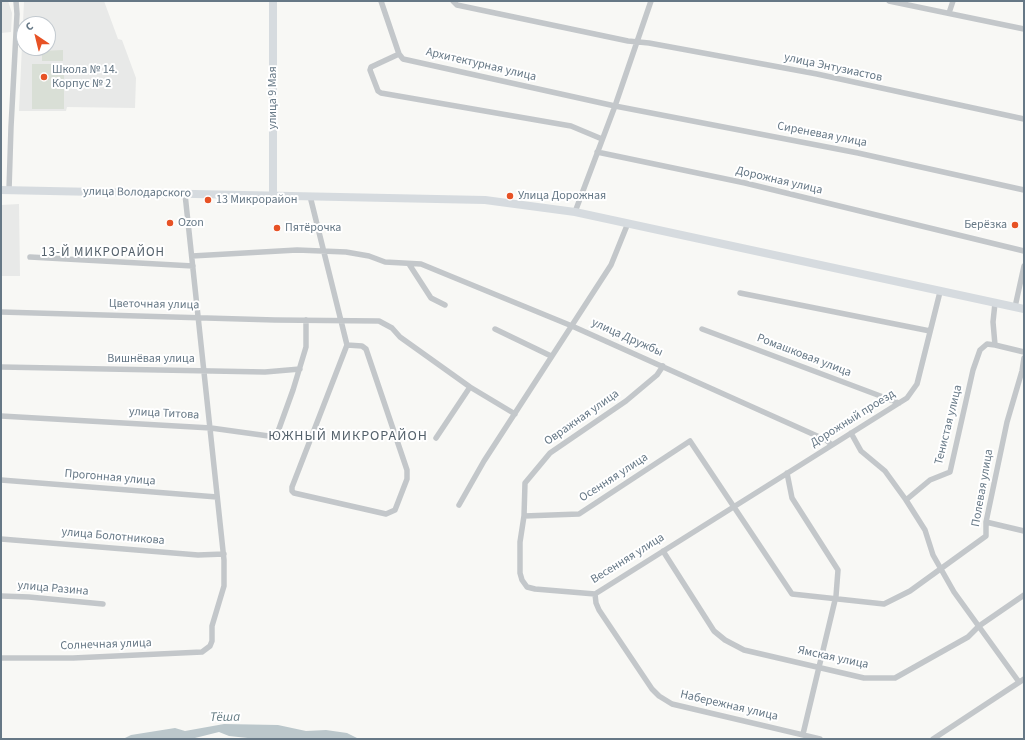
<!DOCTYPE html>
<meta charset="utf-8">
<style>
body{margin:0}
#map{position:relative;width:1025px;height:740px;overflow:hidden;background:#f8f8f5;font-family:"Source Sans 3",sans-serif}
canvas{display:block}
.frame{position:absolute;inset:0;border:2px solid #667886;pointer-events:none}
.north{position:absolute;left:16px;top:16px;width:40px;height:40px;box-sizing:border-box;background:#fff;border:1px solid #c2c9cf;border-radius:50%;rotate:325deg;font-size:11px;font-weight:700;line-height:16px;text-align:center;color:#667886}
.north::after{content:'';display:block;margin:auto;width:14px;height:18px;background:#e75225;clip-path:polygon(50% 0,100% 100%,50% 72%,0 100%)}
</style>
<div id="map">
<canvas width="1025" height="740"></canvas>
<div class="frame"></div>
<div class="north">С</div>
</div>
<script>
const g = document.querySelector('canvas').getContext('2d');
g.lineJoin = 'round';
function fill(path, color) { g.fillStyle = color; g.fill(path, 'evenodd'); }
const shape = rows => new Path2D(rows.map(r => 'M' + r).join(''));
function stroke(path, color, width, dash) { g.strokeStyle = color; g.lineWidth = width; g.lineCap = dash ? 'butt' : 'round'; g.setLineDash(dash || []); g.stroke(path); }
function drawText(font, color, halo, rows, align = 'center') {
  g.font = font + ' "Source Sans 3",sans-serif'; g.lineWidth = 4; g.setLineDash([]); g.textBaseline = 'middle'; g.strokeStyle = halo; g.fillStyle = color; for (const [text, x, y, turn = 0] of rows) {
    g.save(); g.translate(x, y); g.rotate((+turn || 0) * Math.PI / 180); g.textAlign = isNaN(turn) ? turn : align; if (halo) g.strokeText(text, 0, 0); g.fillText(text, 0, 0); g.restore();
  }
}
fill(shape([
 [1,1,8,1,12,13,11,32,1,33],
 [24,1,104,1,118,39,122,40,136,78,135,108,67,107,66,111,19,111],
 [24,24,48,24,48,48,24,48],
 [19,204,20,276,1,276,1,205]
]), '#e8e9e8');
fill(shape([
 [63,50,63,61,42,61,42,51],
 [32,64,64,64,64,109,32,109]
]), '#d9dfd6');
fill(shape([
 [224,724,278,725,306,731,326,730,347,733,359,739,257,739,229,736,219,732,191,739,123,739,131,735,175,728,185,731]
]), '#bbc7cb');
stroke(shape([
 [381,1,399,54,403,59,615,106,858,153,1024,190],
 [453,1,457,5,628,41,649,43,817,74,1024,119],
 [889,1,1024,29],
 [949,13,953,1],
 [399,54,371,67,370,70,378,91,381,93,571,126,602,139],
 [597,152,745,183,1024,251],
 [9,190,11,127,17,14,16,1],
 [310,196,347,345,362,346,366,349,407,470,407,479,395,510,386,514,294,493,292,491,292,487,347,345],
 [575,212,615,106,651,1],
 [192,256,297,250,346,252,369,256,385,262,421,264,572,326,826,440,832,445],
 [30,257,193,266],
 [409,264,431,298,445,305],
 [740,293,930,331],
 [995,303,993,322,995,345,1024,352],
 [1015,307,1024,266],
 [1,312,275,320,379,321,392,328,400,337,470,387,515,414],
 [495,329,551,356],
 [702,329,899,403],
 [663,366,657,375,626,401,550,453,525,483,524,516,520,542,520,573,522,580,527,587,535,589,595,594,907,398,917,384,940,292],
 [1,367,265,372,300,369],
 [1,416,211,428,276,437,293,390,306,347,306,320],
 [851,433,861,451,885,471,906,500,925,530,933,555,954,592,1019,682],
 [436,438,470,387],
 [787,473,792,498,838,570,836,596,803,734],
 [1,480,217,497],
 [906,500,930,480,950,472,973,370,980,350,987,344,995,345],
 [459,505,484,461,611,265,628,223],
 [524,516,579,514,690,441,792,594,884,604,910,591,986,536,986,522,1007,422,1022,371,1024,358],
 [986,522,1024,531],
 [1,539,198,555,224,554],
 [663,551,714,631,725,640,744,650,864,678,895,678,968,637,979,626,1024,595],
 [595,594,596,603,599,610,652,689,659,696,672,704,820,739],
 [1,596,29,597,103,604],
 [1,658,73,658,202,652,210,646,212,641,212,626,224,586,224,560,185,194],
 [933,739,1024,679]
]), '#c3c7ca', 5.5);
stroke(shape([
 [1,190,485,200,575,212,1024,309],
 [273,194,273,1]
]), '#d6dbdf', 8);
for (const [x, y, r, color] of [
 [44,77,4,"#e75225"],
 [510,196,4,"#e75225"],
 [208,200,4,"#e75225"],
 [170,223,4,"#e75225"],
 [1015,225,4,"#e75225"],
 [277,228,4,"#e75225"]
]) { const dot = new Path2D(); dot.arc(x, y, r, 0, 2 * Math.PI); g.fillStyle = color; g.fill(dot); stroke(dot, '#fff', 1.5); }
drawText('12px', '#667886', '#fff', [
 ["Архитектурная улица",481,65,13],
 ["улица Энтузиастов",833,68,12],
 ["улица 9 Мая",273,98,-90],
 ["Сиреневая улица",822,135,11],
 ["Дорожная улица",779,181,13],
 ["улица Володарского",137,193,1],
 ["Цветочная улица",154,305,1],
 ["улица Дружбы",627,338,24],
 ["Ромашковая улица",804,356,21],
 ["Вишнёвая улица",151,359],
 ["улица Титова",164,414,3],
 ["Овражная улица",582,418,-35],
 ["Дорожный проезд",853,419,-32],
 ["Тенистая улица",949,425,-76],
 ["Прогонная улица",110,478,5],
 ["Осенняя улица",614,478,-33],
 ["Полевая улица",983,488,-80],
 ["улица Болотникова",113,537,5],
 ["Весенняя улица",628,559,-32],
 ["улица Разина",53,589,5],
 ["Солнечная улица",106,645,-2],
 ["Ямская улица",833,658,12],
 ["Набережная улица",729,706,13]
]);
drawText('12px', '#667886', '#fff', [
 ["Школа № 14.",52,70],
 ["Корпус № 2",52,84],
 ["Улица Дорожная",518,196],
 ["13 Микрорайон",216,200],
 ["Ozon",178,223],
 ["Берёзка",1007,225,"right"],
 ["Пятёрочка",285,228]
], 'left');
g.letterSpacing = '1px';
drawText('13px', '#54616b', '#fff', [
 ["13-Й МИКРОРАЙОН",103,253]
]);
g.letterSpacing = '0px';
drawText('italic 13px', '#627a82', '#fff', [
 ["Тёша",225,718,-1]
]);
g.letterSpacing = '1px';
drawText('14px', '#54616b', '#fff', [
 ["ЮЖНЫЙ МИКРОРАЙОН",348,437]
]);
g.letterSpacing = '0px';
</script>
